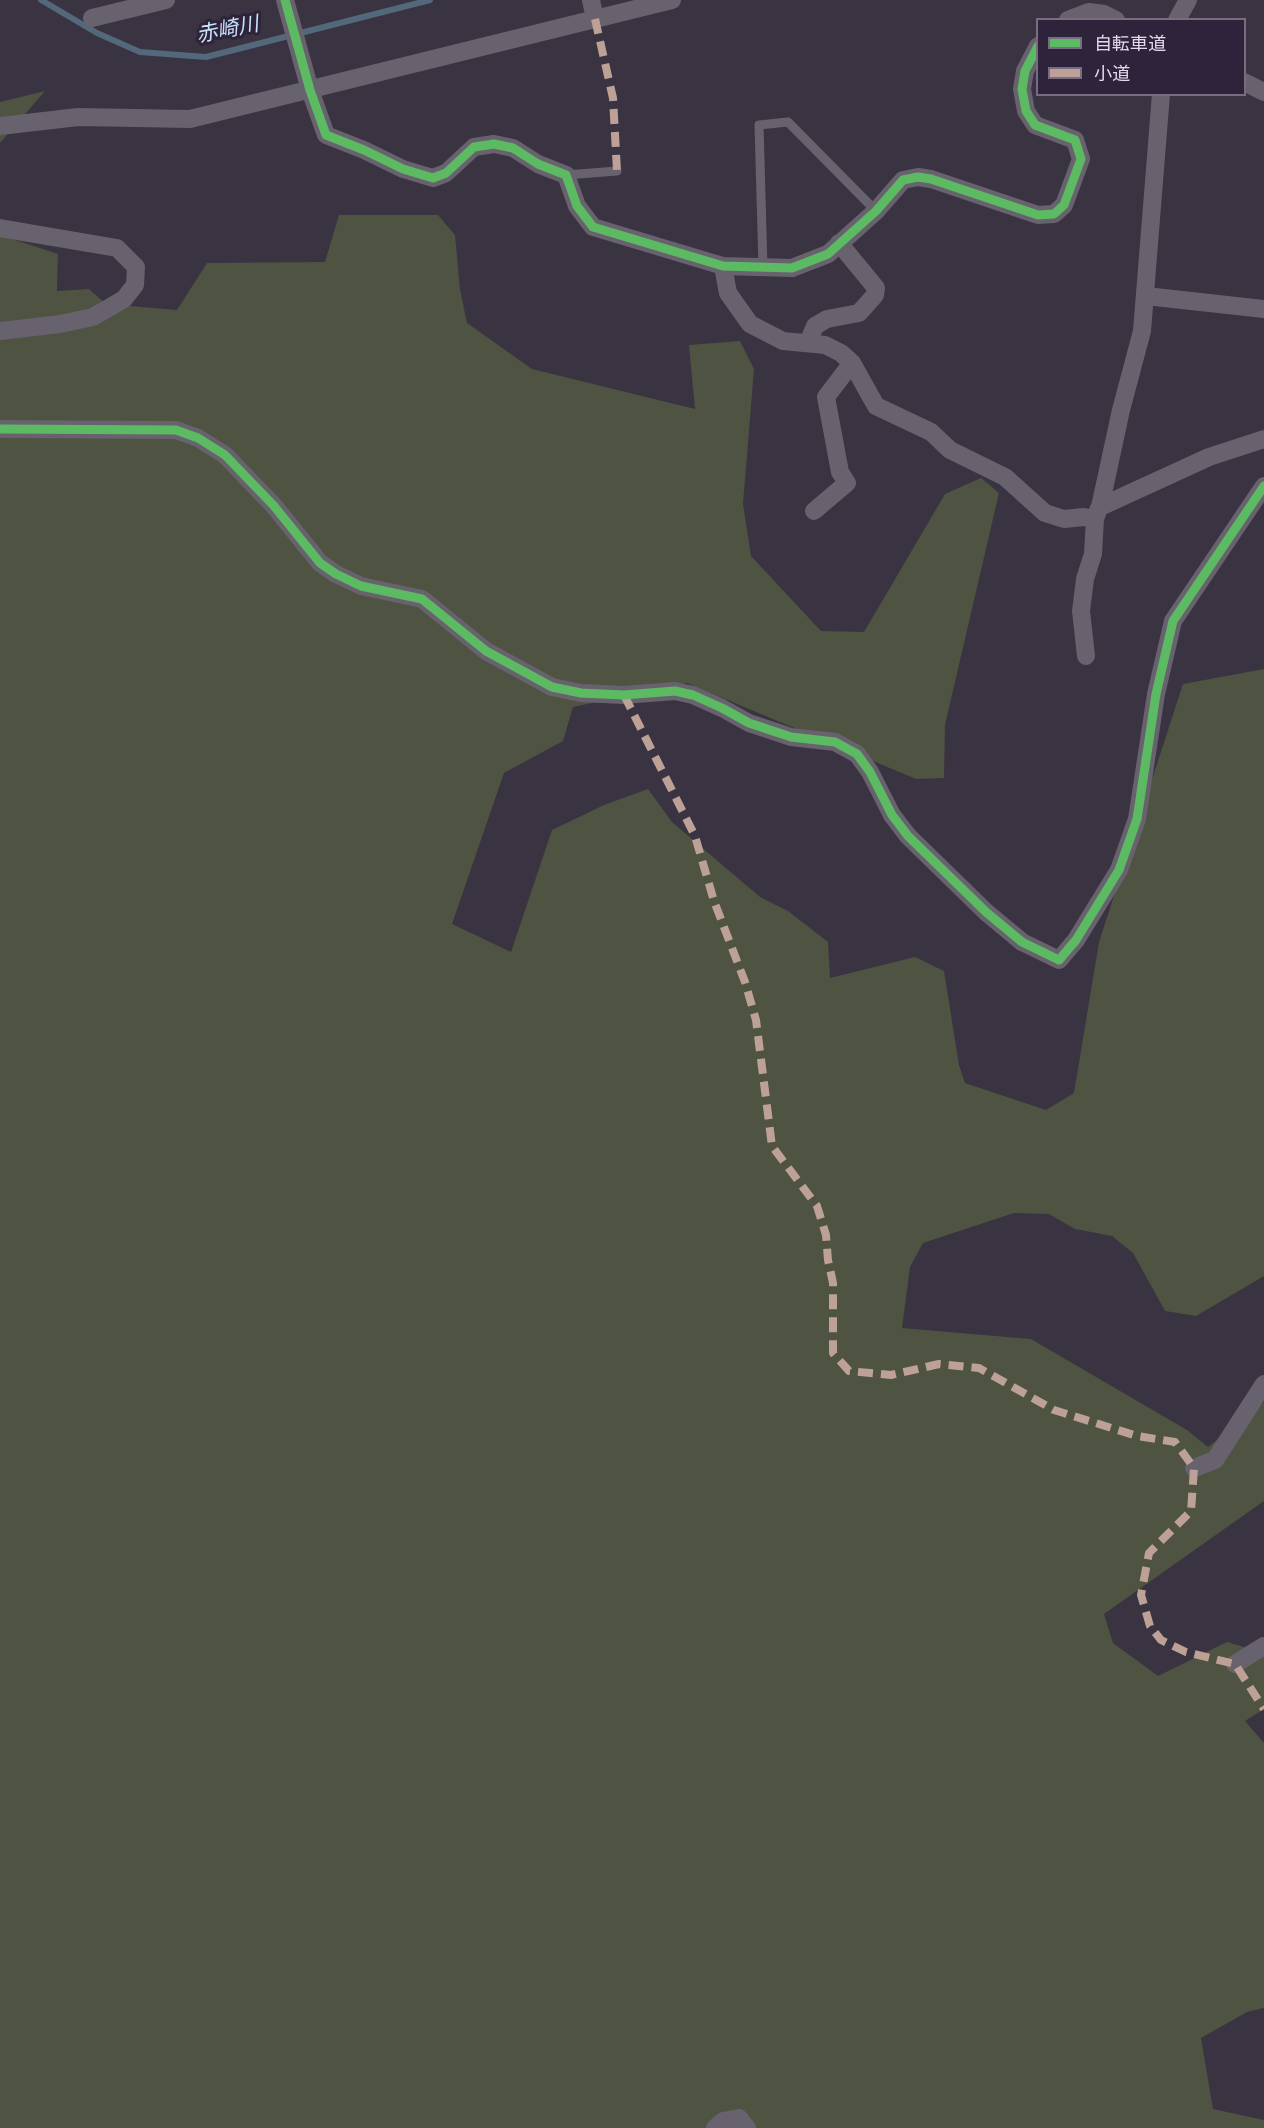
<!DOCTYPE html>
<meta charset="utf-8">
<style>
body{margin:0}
#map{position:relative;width:1264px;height:2128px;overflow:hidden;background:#3a3341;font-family:Spectral,"Noto Sans JP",serif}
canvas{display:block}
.legend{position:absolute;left:1036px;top:18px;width:210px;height:78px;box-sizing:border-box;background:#2f233c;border:2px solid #776d82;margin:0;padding:8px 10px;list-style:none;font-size:18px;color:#e2dbeb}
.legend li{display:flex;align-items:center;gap:12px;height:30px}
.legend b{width:30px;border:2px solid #776d82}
</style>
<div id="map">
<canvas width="1264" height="2128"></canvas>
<ul class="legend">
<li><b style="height:8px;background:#5cba63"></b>自転車道</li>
<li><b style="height:8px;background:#bda197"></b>小道</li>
</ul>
</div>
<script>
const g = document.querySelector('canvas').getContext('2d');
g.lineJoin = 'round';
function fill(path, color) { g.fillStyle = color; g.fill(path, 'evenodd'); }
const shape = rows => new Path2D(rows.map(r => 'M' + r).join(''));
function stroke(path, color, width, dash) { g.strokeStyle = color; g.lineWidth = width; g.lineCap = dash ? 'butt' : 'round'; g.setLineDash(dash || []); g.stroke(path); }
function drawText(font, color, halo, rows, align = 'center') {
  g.font = font + ' Spectral,"Noto Sans JP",serif'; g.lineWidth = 6; g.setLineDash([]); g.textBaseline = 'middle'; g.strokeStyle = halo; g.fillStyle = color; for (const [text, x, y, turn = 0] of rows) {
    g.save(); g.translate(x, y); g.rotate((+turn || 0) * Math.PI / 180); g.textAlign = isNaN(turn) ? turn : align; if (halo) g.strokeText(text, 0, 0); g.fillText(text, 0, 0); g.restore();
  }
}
fill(shape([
 [45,91,0,143,0,102],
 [339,215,438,215,455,235,460,289,467,323,532,369,695,409,689,345,740,341,754,369,743,504,751,556,821,631,864,632,945,494,981,478,999,493,945,725,944,778,916,779,687,683,573,707,563,741,504,773,452,924,511,952,552,830,604,805,648,789,672,822,760,897,788,911,828,942,830,978,915,957,944,971,959,1065,965,1083,1046,1110,1074,1093,1099,942,1183,684,1264,669,1264,1276,1196,1316,1165,1311,1133,1253,1112,1236,1075,1229,1049,1214,1014,1213,923,1243,910,1267,902,1328,1031,1339,1187,1430,1208,1447,1264,1402,1264,1501,1104,1614,1113,1643,1158,1676,1227,1642,1264,1653,1264,1709,1245,1721,1264,1743,1264,2008,1247,2012,1201,2038,1213,2109,1264,2120,1264,2128,0,2128,0,235,58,254,57,291,89,289,106,304,177,310,207,263,325,262]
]), '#4e5342');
stroke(shape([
 [41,0,97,33,140,52,206,57,430,0]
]), '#53687a', 6);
stroke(shape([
 [566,175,617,171],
 [763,267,759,125,788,122,876,211]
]), '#67626d', 9);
stroke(shape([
 [285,0,310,90,326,135,364,150,403,169,433,178,446,173,474,147,494,144,513,148,538,164,566,175,577,206,593,227,723,266,792,268,828,254,876,211,903,180,918,177,931,179,1038,215,1054,214,1064,205,1081,159,1075,140,1035,125,1026,111,1022,89,1025,71,1038,46],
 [591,0,595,19],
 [92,18,166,0],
 [1068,20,1089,12,1104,14,1116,20],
 [1177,20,1188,0],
 [1244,82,1264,92],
 [1161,94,1142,331,1121,410,1100,507,1209,457,1264,439],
 [0,126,78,117,190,119,672,0],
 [0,228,117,248,136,267,135,285,124,299,93,317,60,324,0,331],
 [723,266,728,293,750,324,783,341,825,345,841,353,852,363,876,406,931,432,950,450,1005,477,1045,513,1064,519,1084,517,1095,519],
 [1146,296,1264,309],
 [808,343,815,326,827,319,859,313,875,295,876,288,839,243],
 [0,429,176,430,198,438,225,455,274,506,320,563,336,574,361,586,422,599,486,651,552,687,581,693,624,695,675,691,693,695,722,708,749,723,791,737,835,742,857,754,870,772,892,815,908,836,986,912,1022,942,1059,960,1076,940,1119,870,1137,819,1156,694,1173,621,1264,486],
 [814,511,847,483,840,472,826,397,852,363],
 [1086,656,1081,611,1085,579,1093,554,1095,519,1099,508],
 [1194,1468,1215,1460,1264,1384],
 [1235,1664,1264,1646],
 [715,2128,723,2121,739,2118,747,2128]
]), '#67626d', 18);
stroke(shape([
 [595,19,613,98,617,171],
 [624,695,695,836,714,901,745,982,756,1020,772,1146,817,1206,826,1235,828,1260,833,1283,833,1353,849,1371,891,1375,939,1364,979,1368,1054,1410,1137,1436,1175,1442,1194,1468,1191,1511,1149,1553,1141,1595,1150,1626,1161,1640,1186,1652,1235,1664,1264,1709]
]), '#bda197', 8, [15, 8]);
stroke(shape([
 [285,0,310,90,326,135,364,150,403,169,433,178,446,173,474,147,494,144,513,148,538,164,566,175,577,206,593,227,723,266,792,268,828,254,876,211,903,180,918,177,931,179,1038,215,1054,214,1064,205,1081,159,1075,140,1035,125,1026,111,1022,89,1025,71,1038,46],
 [0,429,176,430,198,438,225,455,274,506,320,563,336,574,361,586,422,599,486,651,552,687,581,693,624,695,675,691,693,695,722,708,749,723,791,737,835,742,857,754,870,772,892,815,908,836,986,912,1022,942,1059,960,1076,940,1119,870,1137,819,1156,694,1173,621,1264,486]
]), '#5cba63', 9);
drawText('italic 21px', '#c6e2f8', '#2f233c', [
 ["赤崎川",228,32,-11]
]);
</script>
